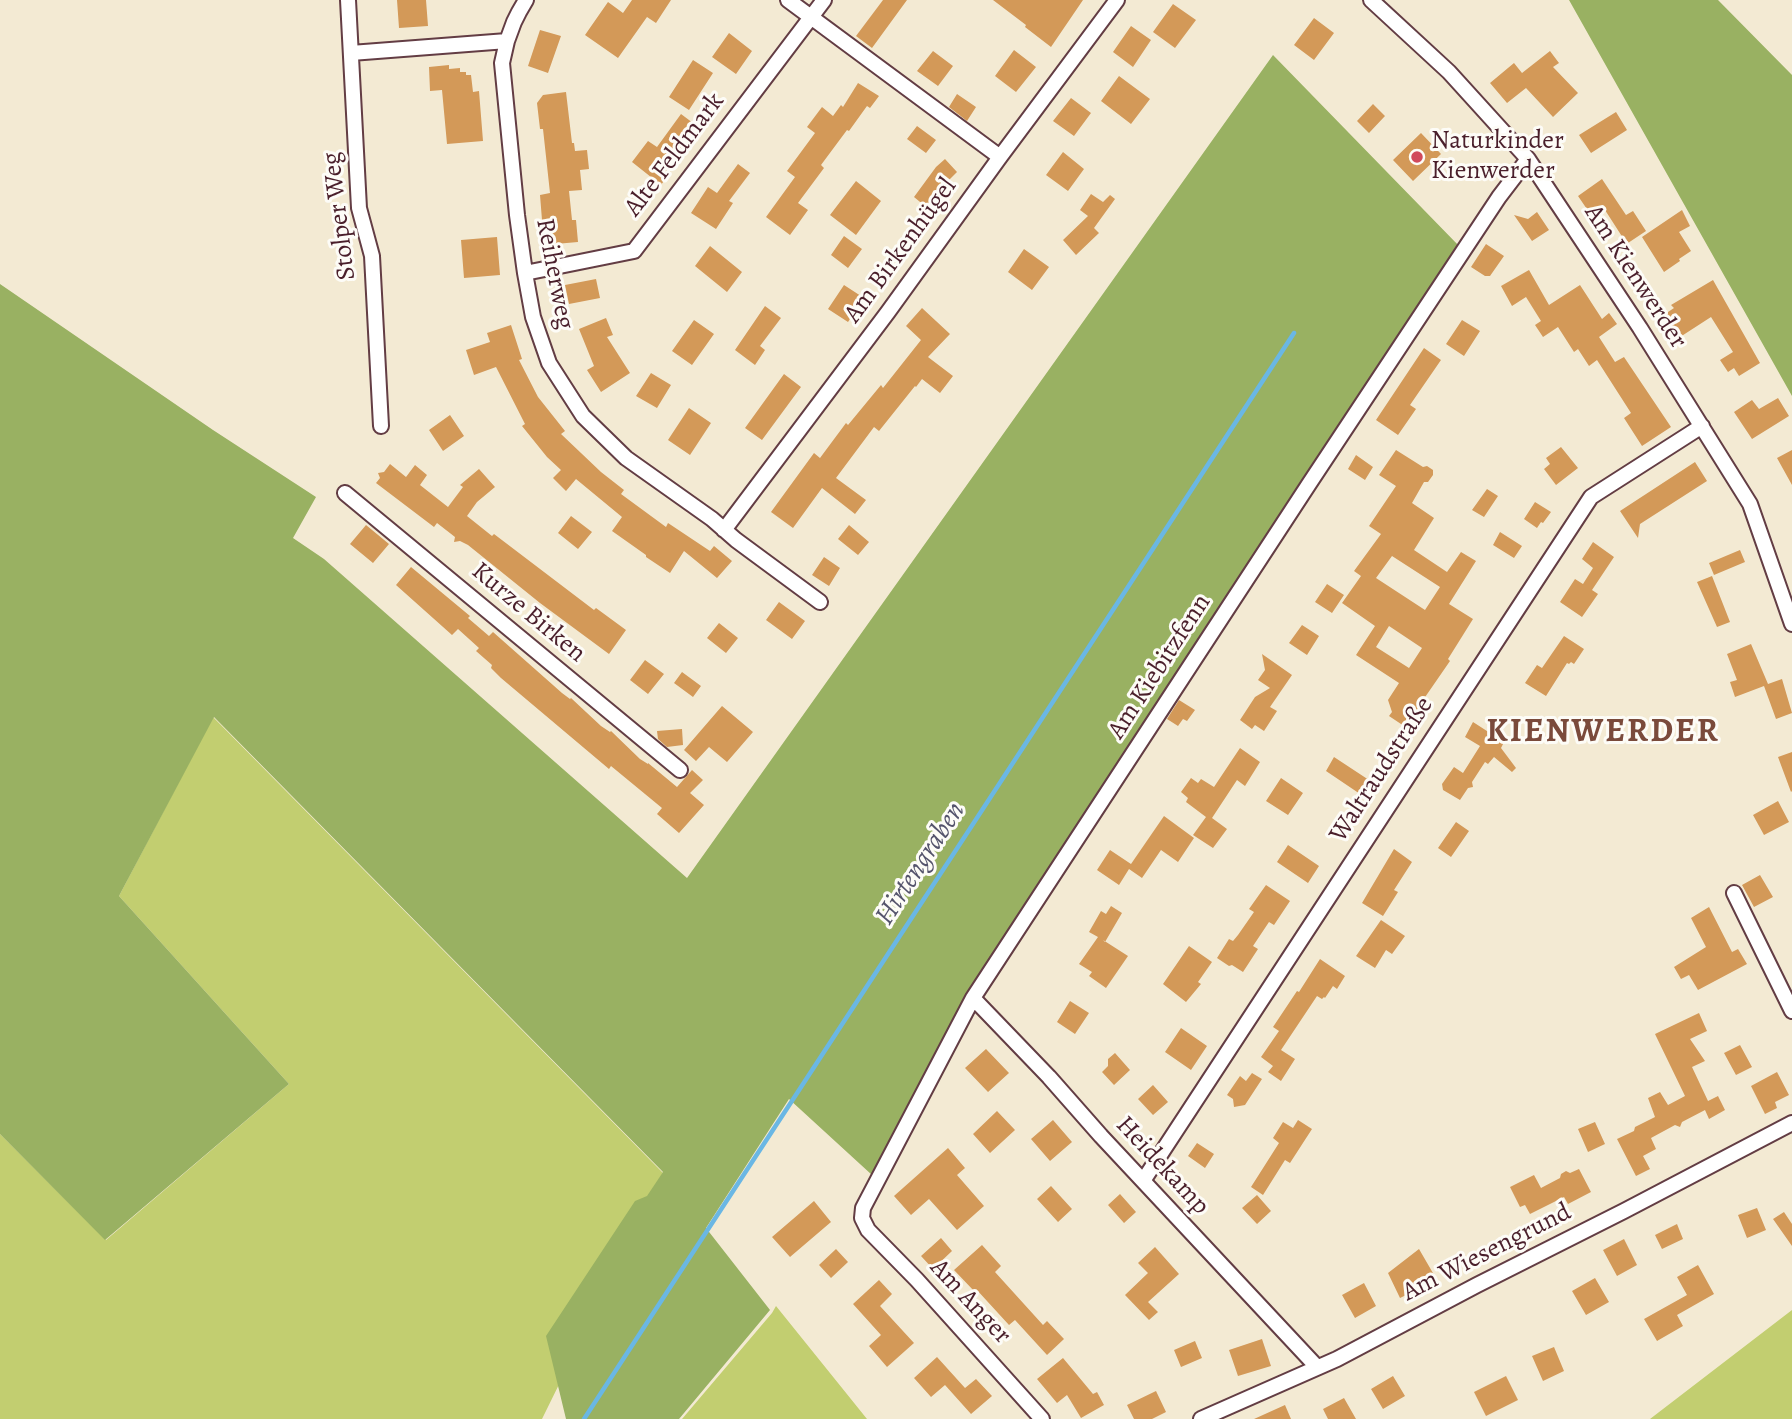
<!DOCTYPE html>
<meta charset="utf-8">
<style>
body{margin:0}
canvas{display:block;background:#f3ead3}
</style>
<canvas width="1792" height="1419"></canvas>
<script>
const g = document.querySelector('canvas').getContext('2d');
g.lineJoin = 'round';
function fill(path, color) { g.fillStyle = color; g.fill(path, 'evenodd'); }
const shape = rows => new Path2D(rows.map(r => 'M' + r).join(''));
function stroke(path, color, width, dash) { g.strokeStyle = color; g.lineWidth = width; g.lineCap = dash ? 'butt' : 'round'; g.setLineDash(dash || []); g.stroke(path); }
function drawText(font, color, halo, rows, align = 'center') {
  g.font = font + ' Alegreya,serif'; g.lineWidth = 6; g.setLineDash([]); g.textBaseline = 'middle'; g.strokeStyle = halo; g.fillStyle = color; for (const [text, x, y, turn = 0] of rows) {
    g.save(); g.translate(x, y); g.rotate((+turn || 0) * Math.PI / 180); g.textAlign = isNaN(turn) ? turn : align; if (halo) g.strokeText(text, 0, 0); g.fillText(text, 0, 0); g.restore();
  }
}
fill(shape([
 [213,717,663,1173,542,1419,0,1419,0,1134,106,1240,289,1084,119,896],
 [776,1306,867,1419,682,1419,772,1313],
 [1792,1310,1792,1419,1650,1419]
]), '#c2ce70');
fill(shape([
 [1569,0,1718,0,1792,75,1792,396],
 [1273,55,1460,247,968,997,872,1175,789,1099,706,1228,770,1310,679,1419,566,1419,546,1336,635,1201,647,1196,663,1172,214,717,119,896,289,1084,105,1240,0,1134,0,284,213,430,316,497,293,538,324,559,687,878]
]), '#99b162');
stroke(shape([
 [584,1419,1294,333]
]), '#6ab7e4', 4.5);
fill(shape([
 [397,0,426,0,428,26,399,28],
 [632,0,671,0,656,23,647,17,618,58,585,35,608,2,623,13],
 [883,0,907,0,872,48,856,36],
 [993,0,1083,0,1051,47,1025,27,1026,25],
 [1173,4,1196,20,1175,48,1153,32],
 [1314,18,1334,33,1314,60,1294,45],
 [1131,26,1151,40,1133,67,1113,52],
 [540,30,561,36,548,73,528,66],
 [729,33,752,51,736,74,712,57],
 [1014,50,1036,67,1016,92,995,76],
 [933,51,953,66,938,86,917,71],
 [1550,51,1559,63,1553,67,1578,93,1553,117,1526,88,1507,103,1490,83,1514,63,1522,73],
 [693,60,713,73,689,110,669,97],
 [449,65,449,69,460,68,460,72,466,72,466,75,471,75,473,92,479,91,483,141,447,144,442,90,430,91,429,67],
 [1119,76,1150,99,1131,124,1101,101],
 [858,83,879,96,870,108,867,106,849,131,847,130,821,165,824,168,798,203,808,210,790,235,766,217,795,177,787,171,815,133,807,127,822,107,833,116,841,105,843,107],
 [566,92,572,143,574,143,575,151,587,150,589,169,580,170,582,190,569,191,572,220,576,220,578,242,544,245,540,195,550,193,543,129,540,129,537,103,543,95],
 [957,94,976,107,967,121,949,107],
 [1071,98,1091,113,1074,136,1053,121],
 [1373,104,1385,116,1369,133,1357,121],
 [1616,112,1627,130,1591,153,1579,135],
 [681,114,701,129,661,185,632,162,648,141,657,147],
 [917,126,936,140,926,153,907,139],
 [1421,133,1441,154,1413,181,1393,160],
 [1063,152,1084,169,1068,191,1046,175],
 [945,159,957,172,941,188,946,192,931,211,914,197,936,167],
 [738,164,750,173,729,201,733,203,716,229,691,213,708,187,717,193],
 [1602,179,1626,215,1633,211,1646,231,1628,243,1624,237,1623,238,1605,210,1593,218,1578,196],
 [856,181,881,201,856,235,830,215],
 [1091,194,1103,202,1110,195,1115,199,1094,228,1099,233,1076,255,1063,240,1088,216,1080,210],
 [1682,210,1690,226,1679,232,1691,251,1679,259,1680,261,1664,272,1642,237],
 [1537,212,1549,230,1532,241,1514,215,1528,219],
 [844,236,862,249,848,268,831,255],
 [497,237,500,275,464,278,461,240],
 [1486,244,1504,256,1490,276,1485,276,1471,267],
 [710,246,742,272,727,292,695,266],
 [1024,249,1049,267,1032,290,1008,272],
 [1529,270,1549,305,1580,285,1602,319,1609,313,1617,324,1599,337,1615,362,1624,357,1671,427,1642,446,1624,418,1631,413,1597,360,1589,366,1578,349,1574,352,1558,327,1543,337,1535,325,1541,321,1526,297,1512,306,1501,286],
 [596,279,600,298,569,304,565,285],
 [1713,280,1760,363,1739,376,1734,368,1728,372,1720,360,1733,352,1711,317,1677,339,1662,316,1674,308,1671,305],
 [844,285,864,298,848,322,828,309],
 [765,306,781,318,760,346,765,350,755,365,735,350],
 [922,308,950,334,928,357,953,376,940,393,922,379,916,387,915,386,879,431,874,427,836,478,866,500,855,514,822,488,793,528,771,512,814,453,820,458,846,423,848,425,881,385,883,388,921,340,906,326],
 [606,318,613,335,607,337,630,373,601,392,587,370,594,366,579,329],
 [694,320,714,334,692,365,672,351],
 [1462,320,1480,331,1464,356,1446,344],
 [511,325,522,359,519,360,538,397,565,431,561,434,601,472,624,490,621,494,666,527,668,523,710,551,714,546,732,561,717,578,684,551,670,573,646,557,646,555,612,531,622,517,576,479,566,491,553,478,561,470,547,457,522,426,525,424,496,367,474,375,466,350,490,342,487,333],
 [1424,348,1441,360,1410,405,1416,409,1398,435,1376,420],
 [651,373,671,385,657,408,636,396],
 [784,374,801,387,762,440,745,428],
 [1778,398,1789,416,1752,439,1734,412,1752,400,1759,409],
 [689,408,711,423,690,455,668,440],
 [450,415,464,436,443,451,429,430],
 [1561,447,1578,468,1556,485,1544,469,1550,464,1546,458],
 [1396,450,1423,467,1427,466,1433,470,1433,475,1428,482,1424,482,1412,503,1434,518,1414,550,1447,572,1461,552,1476,561,1449,604,1473,619,1448,659,1450,661,1421,703,1423,705,1420,710,1423,711,1410,730,1389,716,1392,712,1388,700,1399,683,1356,655,1375,626,1342,603,1361,576,1354,571,1381,534,1369,526,1396,486,1379,475],
 [1392,556,1440,587,1425,610,1376,578],
 [1389,626,1422,648,1409,668,1376,647],
 [1792,450,1792,485,1777,458],
 [1356,455,1373,467,1365,480,1348,469],
 [1695,462,1707,481,1640,524,1638,538,1620,511],
 [390,464,406,477,415,465,427,475,420,485,448,507,463,487,460,485,479,469,495,487,477,502,467,516,492,536,494,534,594,610,596,608,626,630,609,654,540,603,468,545,460,541,454,542,455,537,437,523,434,527,376,483,380,478,378,473,384,472],
 [1487,489,1498,496,1484,517,1472,510],
 [1535,502,1551,512,1543,523,1541,522,1537,528,1524,519],
 [571,516,592,532,578,549,558,533],
 [366,525,389,544,373,563,350,544],
 [849,525,869,542,858,555,838,539],
 [1500,532,1522,546,1514,558,1493,545],
 [1593,542,1614,557,1592,590,1598,594,1582,617,1560,602,1575,579,1583,584,1593,568,1582,559],
 [1740,550,1745,562,1714,575,1709,563],
 [824,557,840,568,829,586,812,575],
 [411,567,470,616,468,618,489,636,493,632,562,693,570,699,571,698,601,726,610,732,611,731,640,759,648,764,648,763,677,787,692,770,703,780,690,793,704,805,679,833,657,814,662,808,611,766,609,769,501,678,491,668,492,665,476,651,479,648,458,629,452,635,396,585],
 [1712,576,1730,622,1717,627,1697,582],
 [1327,584,1344,595,1332,613,1315,602],
 [779,602,805,621,792,639,766,620],
 [719,623,738,638,726,653,707,638],
 [1302,625,1319,636,1307,655,1289,643],
 [1564,636,1584,649,1574,664,1571,662,1569,664,1567,663,1546,696,1525,683,1537,665,1542,668],
 [1751,644,1768,684,1782,679,1792,713,1776,719,1764,686,1735,697,1730,682,1737,680,1727,654],
 [1262,654,1292,675,1270,707,1277,711,1264,731,1255,725,1252,729,1240,720,1255,697,1270,688,1258,680,1265,670],
 [645,660,664,674,648,694,630,680],
 [682,672,701,686,693,697,674,683],
 [1179,700,1195,710,1187,721,1183,719,1178,726,1167,719],
 [722,706,753,732,727,762,709,747,696,761,684,750],
 [1473,722,1504,742,1501,748,1516,768,1512,772,1494,757,1488,764,1485,762,1472,782,1473,787,1468,788,1460,800,1443,790,1442,784,1454,767,1463,773,1480,746,1465,737],
 [682,729,683,745,667,747,658,739,657,731],
 [1240,748,1260,762,1245,786,1237,780,1212,818,1227,829,1213,848,1193,835,1206,817,1186,802,1188,798,1181,792,1191,778,1198,783,1201,779,1214,787],
 [1792,752,1792,791,1791,792,1778,757],
 [1334,757,1375,784,1366,798,1326,771],
 [1281,778,1303,793,1288,815,1266,801],
 [1778,801,1789,822,1764,835,1753,815],
 [1164,816,1194,838,1178,862,1161,850,1142,878,1129,869,1119,885,1097,870,1110,850,1131,864],
 [1456,822,1469,831,1451,857,1438,848],
 [1288,845,1319,866,1308,883,1277,862],
 [1394,849,1412,862,1394,890,1398,892,1383,916,1362,903],
 [1760,875,1773,897,1754,907,1742,885],
 [1266,885,1290,901,1274,925,1269,922,1253,946,1258,949,1243,972,1232,965,1229,966,1217,958,1229,939,1233,941,1238,935,1254,912,1249,909],
 [1111,906,1122,913,1105,942,1103,940,1128,956,1106,988,1089,976,1092,972,1079,964,1098,937,1089,932,1101,911,1106,914],
 [1709,907,1732,952,1738,949,1747,964,1698,990,1689,975,1681,979,1674,967,1706,947,1691,918],
 [1381,920,1405,936,1392,954,1386,950,1375,968,1356,956],
 [1189,946,1212,962,1198,982,1201,984,1186,1002,1163,984],
 [1320,959,1345,976,1337,989,1333,986,1325,998,1324,997,1322,999,1317,996,1281,1050,1295,1059,1281,1081,1268,1072,1273,1066,1261,1057,1279,1031,1273,1027,1297,991,1299,992],
 [1070,1001,1089,1013,1075,1034,1057,1022],
 [1699,1013,1707,1031,1690,1039,1705,1061,1692,1067,1708,1101,1718,1096,1725,1110,1709,1119,1705,1110,1682,1122,1680,1127,1675,1125,1651,1138,1656,1149,1643,1156,1650,1169,1636,1176,1617,1139,1634,1131,1635,1127,1655,1117,1648,1098,1660,1092,1668,1105,1685,1096,1655,1034],
 [1181,1028,1207,1046,1191,1070,1165,1052],
 [1740,1045,1752,1067,1736,1075,1724,1053],
 [986,1049,1009,1073,988,1092,965,1068],
 [1115,1053,1130,1070,1114,1085,1102,1072,1108,1066,1108,1059],
 [1777,1072,1789,1095,1775,1102,1777,1108,1765,1114,1751,1086],
 [1252,1073,1262,1079,1245,1105,1234,1107,1233,1099,1227,1095,1240,1076,1246,1081],
 [1153,1085,1168,1102,1153,1115,1138,1099],
 [997,1111,1015,1130,990,1153,973,1134],
 [1053,1120,1072,1142,1050,1161,1031,1139],
 [1298,1120,1312,1129,1290,1163,1285,1160,1263,1195,1251,1187,1279,1143,1273,1138,1283,1122,1293,1128],
 [1595,1122,1605,1144,1588,1152,1578,1129],
 [1197,1143,1214,1154,1205,1168,1188,1156],
 [948,1148,965,1168,957,1175,984,1206,957,1230,929,1199,911,1215,894,1196],
 [1579,1169,1591,1192,1568,1204,1564,1197,1530,1214,1525,1205,1520,1207,1510,1187,1534,1175,1541,1188,1560,1178,1561,1174,1566,1171,1570,1173],
 [1051,1186,1072,1209,1058,1222,1037,1199],
 [1120,1194,1136,1212,1124,1223,1108,1205],
 [1257,1195,1271,1211,1257,1224,1242,1208],
 [814,1201,831,1222,790,1257,772,1237],
 [1757,1208,1766,1230,1747,1238,1738,1215],
 [1784,1212,1792,1224,1792,1246,1773,1219],
 [1677,1224,1683,1239,1662,1249,1655,1235],
 [941,1238,952,1251,933,1269,921,1256],
 [1624,1239,1637,1265,1617,1276,1603,1250],
 [982,1245,1001,1266,995,1272,1043,1325,1047,1321,1064,1339,1047,1355,1015,1320,1009,1325,976,1289,974,1291,954,1270],
 [1155,1247,1179,1274,1148,1302,1158,1312,1149,1320,1125,1295,1148,1273,1138,1263],
 [836,1249,848,1262,831,1278,819,1265],
 [1419,1249,1437,1280,1400,1298,1388,1273],
 [1698,1265,1714,1294,1677,1315,1683,1326,1657,1341,1644,1319,1687,1295,1677,1277],
 [1595,1278,1609,1302,1586,1315,1572,1291],
 [879,1280,892,1294,880,1306,914,1343,887,1367,869,1346,881,1335,853,1304],
 [1364,1283,1376,1306,1355,1318,1342,1295],
 [1262,1339,1271,1366,1238,1376,1229,1350],
 [1195,1341,1202,1358,1181,1367,1174,1350],
 [1554,1347,1564,1371,1543,1381,1532,1356],
 [937,1357,965,1388,976,1379,992,1396,971,1414,945,1385,931,1397,914,1378],
 [1063,1358,1093,1394,1097,1392,1104,1405,1081,1418,1067,1395,1057,1403,1037,1379],
 [1393,1376,1405,1396,1383,1409,1371,1389],
 [1506,1376,1518,1400,1486,1416,1474,1392],
 [1156,1391,1166,1412,1152,1419,1134,1419,1127,1405],
 [1344,1398,1356,1419,1328,1419,1323,1409],
 [1285,1405,1291,1419,1254,1419]
]), '#d39958');
const street = shape([
 [348,0,359,208,372,256,381,426],
 [526,0,519,12,514,22,507,41,502,63,517,215,525,273,533,317,549,363,583,416,626,458,712,519,736,540,820,602],
 [788,0,1000,157],
 [1371,0,1449,72,1528,159,1640,328,1750,504,1792,624],
 [351,53,507,41],
 [525,273,634,251,824,0],
 [345,493,680,770],
 [724,530,888,312,1000,157,1117,0],
 [1734,893,1792,1011],
 [973,998,1049,1077,1101,1136,1317,1367],
 [1143,1181,1591,497,1702,426],
 [1042,1419,917,1280,868,1230,862,1218,863,1208,973,998,1309,484,1499,197,1528,159],
 [1201,1419,1337,1359,1477,1285,1624,1211,1792,1123]
]);
stroke(street, '#633d44', 18);
stroke(street, '#fff', 14);
for (const [x, y, r, color] of [
 [1417,157,7,"#d1495b"]
]) { const dot = new Path2D(); dot.arc(x, y, r, 0, 2 * Math.PI); g.fillStyle = color; g.fill(dot); stroke(dot, '#fdfcf7', 2.5); }
drawText('26px', '#4a1f2b', '#fdfcf7', [
 ["Naturkinder",1431,142],
 ["Kienwerder",1431,172]
], 'left');
drawText('26px', '#4a1f2b', '#fdfcf7', [
 ["Alte Feldmark",675,155,-53],
 ["Stolper Weg",340,216,-97],
 ["Am Birkenhügel",901,251,-54],
 ["Reiherweg",554,274,79],
 ["Am Kienwerder",1635,277,57],
 ["Kurze Birken",528,613,40],
 ["Am Kiebitzfenn",1160,667,-57],
 ["Waltraudstraße",1382,770,-57],
 ["Heidekamp",1162,1166,47],
 ["Am Wiesengrund",1487,1253,-27],
 ["Am Anger",970,1302,47]
]);
drawText('italic 28px', '#55546c', '#fdfcf7', [
 ["Hirtengraben",921,864,-57]
]);
g.letterSpacing = '2px';
drawText('bold 33px', '#7a4a3b', '#fdfcf7', [
 ["KIENWERDER",1603,733]
]);
g.letterSpacing = '0px';
</script>
